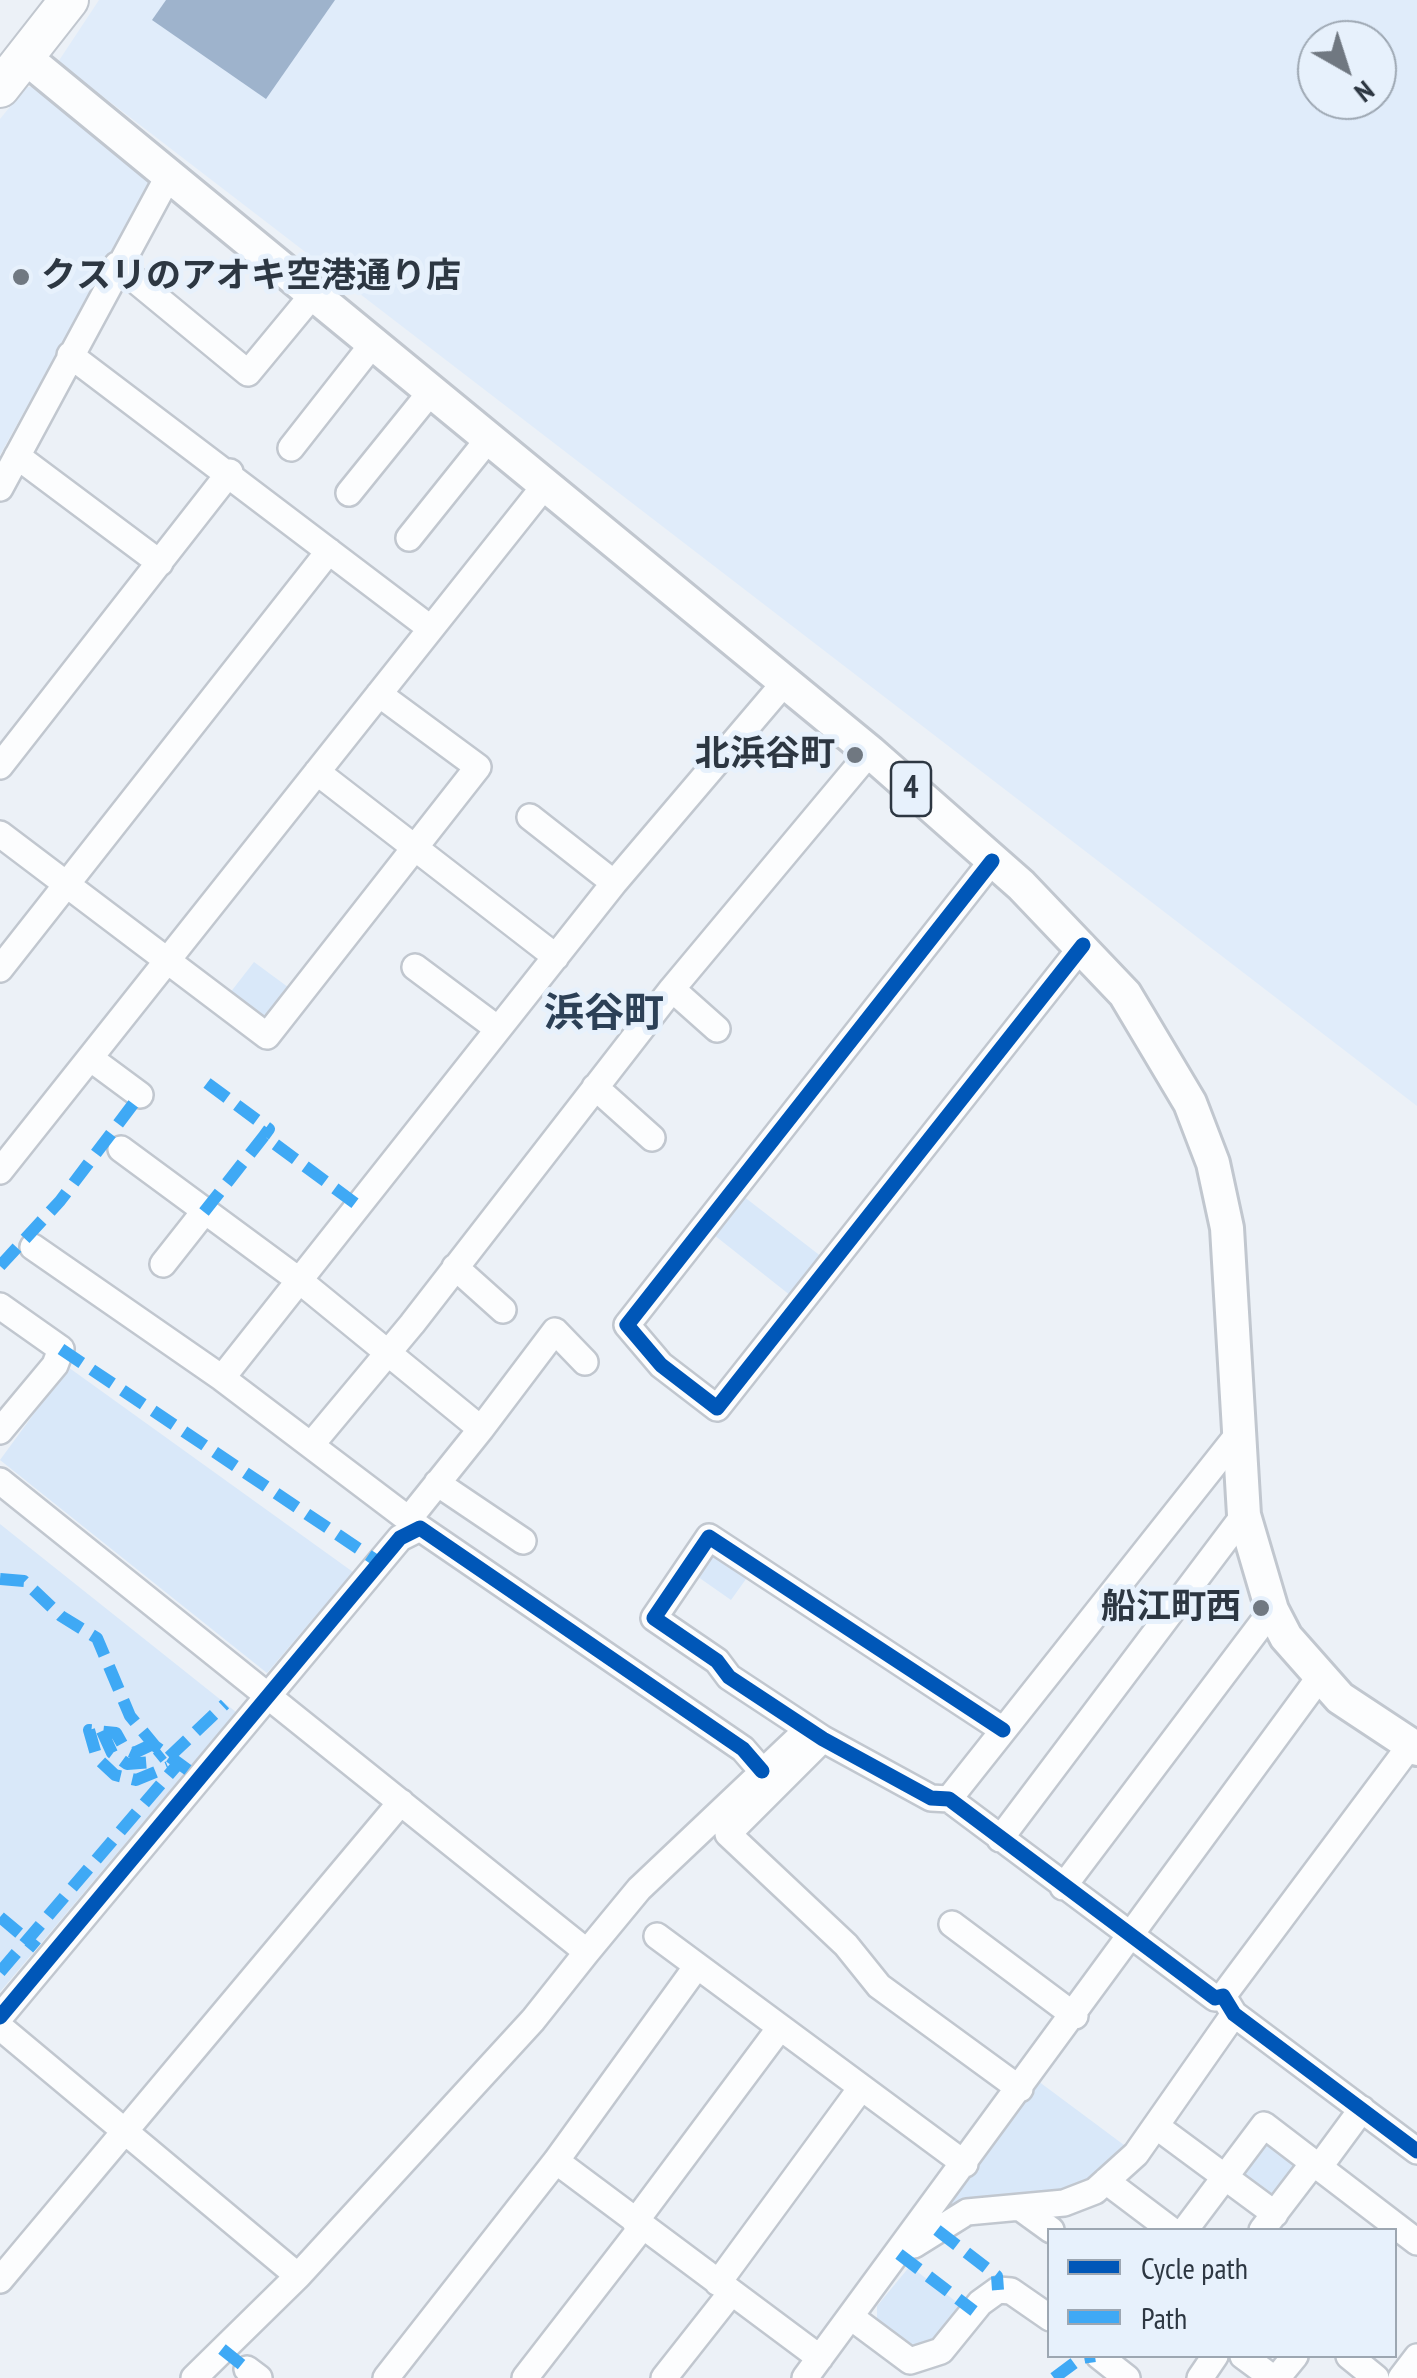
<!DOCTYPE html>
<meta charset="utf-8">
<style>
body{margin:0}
#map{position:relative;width:1417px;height:2378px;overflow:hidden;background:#ecf1f7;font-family:"PT Sans Narrow",sans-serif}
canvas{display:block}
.legend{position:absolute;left:1047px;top:2228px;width:350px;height:130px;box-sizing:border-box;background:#e7f1fc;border:2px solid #9da7b2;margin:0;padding:12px 18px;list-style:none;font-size:30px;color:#2d3742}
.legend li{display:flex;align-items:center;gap:20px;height:50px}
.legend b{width:50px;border:2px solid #9da7b2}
.north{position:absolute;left:1297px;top:20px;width:100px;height:100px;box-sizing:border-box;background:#e7f1fc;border:2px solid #9da7b2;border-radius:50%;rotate:141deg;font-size:28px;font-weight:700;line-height:40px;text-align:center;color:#2d3742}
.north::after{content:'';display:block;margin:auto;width:35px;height:45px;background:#707881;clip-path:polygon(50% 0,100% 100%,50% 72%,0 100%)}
</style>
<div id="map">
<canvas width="1417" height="2378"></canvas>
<ul class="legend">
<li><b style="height:12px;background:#0057b8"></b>Cycle path</li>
<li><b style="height:12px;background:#3fa9f5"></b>Path</li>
</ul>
<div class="north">N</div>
</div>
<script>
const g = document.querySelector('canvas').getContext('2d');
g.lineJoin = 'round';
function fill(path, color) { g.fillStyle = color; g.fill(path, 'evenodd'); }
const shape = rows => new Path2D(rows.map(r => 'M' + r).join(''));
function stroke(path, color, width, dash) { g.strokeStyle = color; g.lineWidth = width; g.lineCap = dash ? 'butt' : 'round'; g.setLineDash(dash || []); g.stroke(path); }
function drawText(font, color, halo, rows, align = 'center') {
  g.font = font + ' "PT Sans Narrow","Noto Sans JP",sans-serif'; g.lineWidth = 10; g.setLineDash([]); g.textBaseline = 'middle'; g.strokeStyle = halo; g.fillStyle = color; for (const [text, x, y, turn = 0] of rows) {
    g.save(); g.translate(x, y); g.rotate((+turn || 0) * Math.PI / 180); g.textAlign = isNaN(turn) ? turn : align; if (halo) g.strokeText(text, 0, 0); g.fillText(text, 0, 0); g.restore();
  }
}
fill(shape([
 [99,0,1417,0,1417,1106,58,62],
 [1317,40,1377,40,1377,100,1317,100],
 [26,87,40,87,152,182,0,455,0,119]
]), '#e0ecfa');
fill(shape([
 [254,962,296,993,268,1030,226,998],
 [734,1189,831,1264,800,1303,704,1227],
 [68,1367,353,1572,267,1673,0,1460],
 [0,1524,236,1712,0,1992],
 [710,1544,751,1572,731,1600,691,1572],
 [1038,2081,1128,2148,1104,2173,1066,2194,936,2222],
 [1264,2125,1314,2162,1275,2214,1225,2177],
 [910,2266,963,2307,933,2346,914,2351,877,2323,877,2306]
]), '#d9e8f9');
fill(shape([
 [166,0,335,0,266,99,152,20]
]), '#9eb3cc');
const minor = shape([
 [117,265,248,373,315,292],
 [70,355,430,628],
 [291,448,375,341],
 [17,456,160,563],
 [0,488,169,175],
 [349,493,433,389],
 [409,538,490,437],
 [0,766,230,472],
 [317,772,556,957],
 [530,817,614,883],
 [0,834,267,1036,478,767,379,694],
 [992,861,627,1325,661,1365,717,1408,1083,945],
 [415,967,498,1029],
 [0,969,329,551],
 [672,989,717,1029],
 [90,1058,140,1095],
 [595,1087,652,1138],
 [121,1149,300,1281,481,1429,408,1520],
 [0,1171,546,484],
 [33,1247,222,1378,420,1528],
 [163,1264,204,1212],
 [455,1267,503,1310],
 [0,1306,61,1349,55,1365,0,1431],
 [222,1378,614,883,785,682],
 [481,1429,555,1331,585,1362],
 [311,1445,412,1324,672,989,870,752],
 [0,1481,587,1952,639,1889,808,1729],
 [437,1483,523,1541],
 [1003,1730,709,1537,654,1618,717,1661,729,1677,823,1739,931,1798,949,1799,1215,1998,1223,1996,1234,2014,1417,2151],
 [823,1739,728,1834,846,1945,879,1986,1020,2089],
 [949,1799,1240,1432],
 [1000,1839,1244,1515],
 [1063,1887,1272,1610],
 [952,1924,1075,2016],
 [657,1936,965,2164],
 [1223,1996,1409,1747],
 [0,2017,400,1538,420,1528,743,1749,762,1771],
 [0,2027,298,2276],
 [1156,2126,1275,2214],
 [556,2161,820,2358],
 [1320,2166,1362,2109],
 [1106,2181,1171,2230],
 [1022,2209,1051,2230],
 [635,2222,779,2029],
 [1185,2230,1264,2125,1417,2242],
 [1262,2230,1314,2162],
 [914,2245,967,2212,1064,2203,1095,2191,1136,2154,1234,2014],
 [0,2280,401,1802],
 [718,2283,861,2088],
 [851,2317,910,2361,941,2351,980,2303,998,2290,1011,2291,1050,2318],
 [1099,2356,1127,2378],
 [1243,2356,1273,2378],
 [1349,2356,1376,2378],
 [247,2369,259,2378],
 [194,2378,298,2276,533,2020,587,1952],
 [386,2378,556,2161,697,1966],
 [525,2378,642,2227],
 [664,2378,731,2293],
 [805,2378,1319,1678],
 [1200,2378,1215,2356],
 [1277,2378,1295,2356],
 [1401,2378,1417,2357]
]);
const major = shape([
 [26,58,870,752,1021,885,1125,994,1190,1103,1213,1163,1227,1228,1244,1515,1272,1610,1286,1637,1340,1698,1417,1749]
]);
const highway = shape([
 [0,88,69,0]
]);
stroke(minor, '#c1c7cf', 30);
stroke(major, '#c1c7cf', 38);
stroke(highway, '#c1c7cf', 42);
stroke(minor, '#fcfdfe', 25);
stroke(major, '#fcfdfe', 32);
stroke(highway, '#fcfdfe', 38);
stroke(shape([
 [207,1083,269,1129,264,1136],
 [204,1212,264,1136,360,1207],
 [0,1266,60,1201,140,1095],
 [61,1349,380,1563],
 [0,1579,24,1581,61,1616,97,1638,130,1716,155,1746,188,1770],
 [102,1731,112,1753,127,1764,152,1762,163,1753],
 [153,1744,134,1753,125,1749,116,1733,89,1730,97,1758,115,1775,136,1780,168,1767],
 [169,1757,225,1704],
 [0,1917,37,1948],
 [0,1972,178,1764],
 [937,2230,997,2276,998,2290],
 [899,2254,974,2311],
 [222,2349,247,2369],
 [1054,2378,1081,2358,1095,2356]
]), '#3fa9f5', 12, [25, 12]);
stroke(shape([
 [992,861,627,1325,661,1365,717,1408,1083,945],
 [1003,1730,709,1537,654,1618,717,1661,729,1677,823,1739,931,1798,949,1799,1215,1998,1223,1996,1234,2014,1417,2151],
 [0,2017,400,1538,420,1528,743,1749,762,1771]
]), '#0057b8', 15);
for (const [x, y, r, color] of [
 [21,277,10,"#707881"],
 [855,755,10,"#707881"],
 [1261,1608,10,"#707881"]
]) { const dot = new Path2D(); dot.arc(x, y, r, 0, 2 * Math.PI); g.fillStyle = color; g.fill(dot); stroke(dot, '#e7f1fc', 4); }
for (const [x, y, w] of [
 [911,789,40]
]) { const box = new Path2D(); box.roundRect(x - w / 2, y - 27, w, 54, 8); g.fillStyle = '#e7f1fc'; g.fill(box); stroke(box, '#2d3742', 2.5); }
drawText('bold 32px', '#2d3742', null, [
 ["4",911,789]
]);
drawText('bold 35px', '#2d3742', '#e7f1fc', [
 ["クスリのアオキ空港通り店",41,277,"left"],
 ["北浜谷町",835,755],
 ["船江町西",1241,1608]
], 'right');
drawText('bold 40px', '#2c4056', '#e7f1fc', [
 ["浜谷町",604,1015]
]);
</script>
